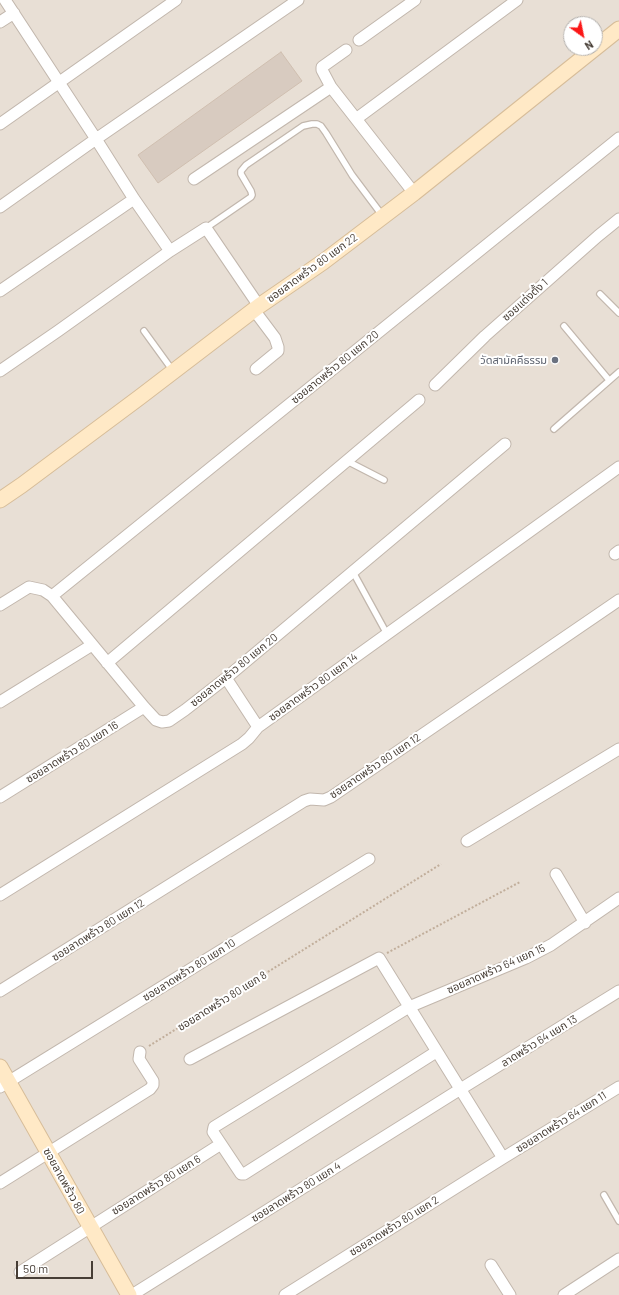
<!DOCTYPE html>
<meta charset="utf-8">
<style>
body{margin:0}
#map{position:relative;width:619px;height:1295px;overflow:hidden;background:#f4eee7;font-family:Barlow,sans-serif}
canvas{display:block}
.north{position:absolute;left:563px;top:16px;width:40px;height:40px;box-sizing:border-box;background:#fff;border:1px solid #b5b2af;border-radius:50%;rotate:147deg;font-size:11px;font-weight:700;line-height:16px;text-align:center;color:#473e36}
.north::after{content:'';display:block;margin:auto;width:14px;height:18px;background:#fb1717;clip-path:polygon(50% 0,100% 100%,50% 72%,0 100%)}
.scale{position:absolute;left:16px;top:1261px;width:77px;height:18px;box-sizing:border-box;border:2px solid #473e36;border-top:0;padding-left:5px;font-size:12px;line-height:14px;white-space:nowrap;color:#473e36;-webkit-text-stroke:3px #fff;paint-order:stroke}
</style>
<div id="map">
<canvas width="619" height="1295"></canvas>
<div class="north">N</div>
<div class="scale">50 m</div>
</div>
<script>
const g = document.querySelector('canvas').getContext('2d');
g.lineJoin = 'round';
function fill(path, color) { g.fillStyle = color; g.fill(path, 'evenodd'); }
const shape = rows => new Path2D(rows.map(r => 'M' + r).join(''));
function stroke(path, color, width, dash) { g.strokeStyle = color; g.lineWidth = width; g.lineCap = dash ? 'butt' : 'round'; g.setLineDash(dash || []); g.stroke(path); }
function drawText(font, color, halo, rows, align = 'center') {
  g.font = font + ' Barlow,"Noto Sans Thai",sans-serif'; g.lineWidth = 4; g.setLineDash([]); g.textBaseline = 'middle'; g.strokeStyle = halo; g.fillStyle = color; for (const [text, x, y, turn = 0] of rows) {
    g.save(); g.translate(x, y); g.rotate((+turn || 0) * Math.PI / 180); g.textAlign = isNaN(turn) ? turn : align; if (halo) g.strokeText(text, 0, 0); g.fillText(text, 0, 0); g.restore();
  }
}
fill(shape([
 [0,0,619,0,619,1295,0,1295],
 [571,24,595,24,595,48,571,48]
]), '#e8dfd5');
const building = shape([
 [281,52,302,81,158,183,138,155,281,52]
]);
fill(building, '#d8cbc0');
stroke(building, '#d0bfb0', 1);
const lane = shape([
 [206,228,251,197,252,195,251,191,241,174,241,171,246,165,303,126,312,124,317,124,321,126,326,133,352,175,382,215],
 [600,294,619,313],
 [564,326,609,380],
 [144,331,173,371],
 [554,429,619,372],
 [347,461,384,480],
 [353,572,387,634],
 [604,1195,619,1221]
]);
const street = shape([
 [5,0,96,139,134,199,170,251],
 [0,22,14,13],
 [359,40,415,0],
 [346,50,322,67,322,70,331,87,414,193],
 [356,119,517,0],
 [0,124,176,0],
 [194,179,331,87],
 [0,207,96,139,298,0],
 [0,291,134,199],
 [254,310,275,338,278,347,278,351,273,355,256,369],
 [0,371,58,331,170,251,206,228,259,306],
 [435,385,485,336,598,236,619,219],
 [615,554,619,551],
 [52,596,619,138],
 [0,605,29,587,43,590,52,596,144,707,156,720,162,722,169,721,185,710,226,678,505,444],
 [107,663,419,400],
 [226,678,258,727],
 [0,702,92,645],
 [0,797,144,707],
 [467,841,619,749],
 [556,874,585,923],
 [0,895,242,744,249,738,258,727,619,467],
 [0,991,304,801,310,799,324,800,331,797,619,600],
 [436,1052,244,1174,241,1174,213,1132,214,1127,409,1007,526,958,551,945,619,898],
 [190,1059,379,958,503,1158],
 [0,1087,369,859],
 [0,1183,150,1089,153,1085,153,1081,139,1059,140,1052],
 [491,1265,510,1295],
 [20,1272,221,1144],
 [132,1295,459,1090,619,991],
 [285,1295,503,1158,619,1087],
 [564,1295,619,1259]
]);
const secondary = shape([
 [0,500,22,485,140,397,259,306,323,262,414,193,619,29],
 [0,1067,129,1295]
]);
stroke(lane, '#c2b7ad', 8);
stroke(street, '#c2b7ad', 13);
stroke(secondary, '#d7bd99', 17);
stroke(shape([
 [387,953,520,882],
 [149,1046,441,864]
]), '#c1ae9b', 2, [2, 2]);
stroke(lane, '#fff', 5.5);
stroke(street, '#fff', 11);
stroke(secondary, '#ffe9c6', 15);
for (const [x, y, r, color] of [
 [555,360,4,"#6b7280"]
]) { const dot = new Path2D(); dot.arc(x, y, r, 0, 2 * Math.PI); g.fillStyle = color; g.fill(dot); stroke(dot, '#fff', 1.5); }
drawText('11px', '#473e36', '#fff', [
 ["ซอยลาดพร้าว 80 แยก 22",312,268,-36],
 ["ซอยแต่งตั้ง 1",525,300,-42],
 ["ซอยลาดพร้าว 80 แยก 20",335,367,-39],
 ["ซอยลาดพร้าว 80 แยก 20",234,670,-39],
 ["ซอยลาดพร้าว 80 แยก 14",313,687,-36],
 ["ซอยลาดพร้าว 80 แยก 16",72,752,-32],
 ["ซอยลาดพร้าว 80 แยก 12",375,766,-34],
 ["ซอยลาดพร้าว 80 แยก 12",98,930,-32],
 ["ซอยลาดพร้าว 64 แยก 15",496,969,-24],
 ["ซอยลาดพร้าว 80 แยก 10",189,970,-32],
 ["ซอยลาดพร้าว 80 แยก 8",222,1001,-32],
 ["ลาดพร้าว 64 แยก 13",539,1041,-32],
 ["ซอยลาดพร้าว 64 แยก 11",561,1122,-32],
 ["ซอยลาดพร้าว 80",64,1181,61],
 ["ซอยลาดพร้าว 80 แยก 6",156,1185,-32],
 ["ซอยลาดพร้าว 80 แยก 4",296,1192,-32],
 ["ซอยลาดพร้าว 80 แยก 2",394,1226,-32]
]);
drawText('11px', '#5b616d', '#fff', [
 ["วัดสามัคคีธรรม",547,360]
], 'right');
</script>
